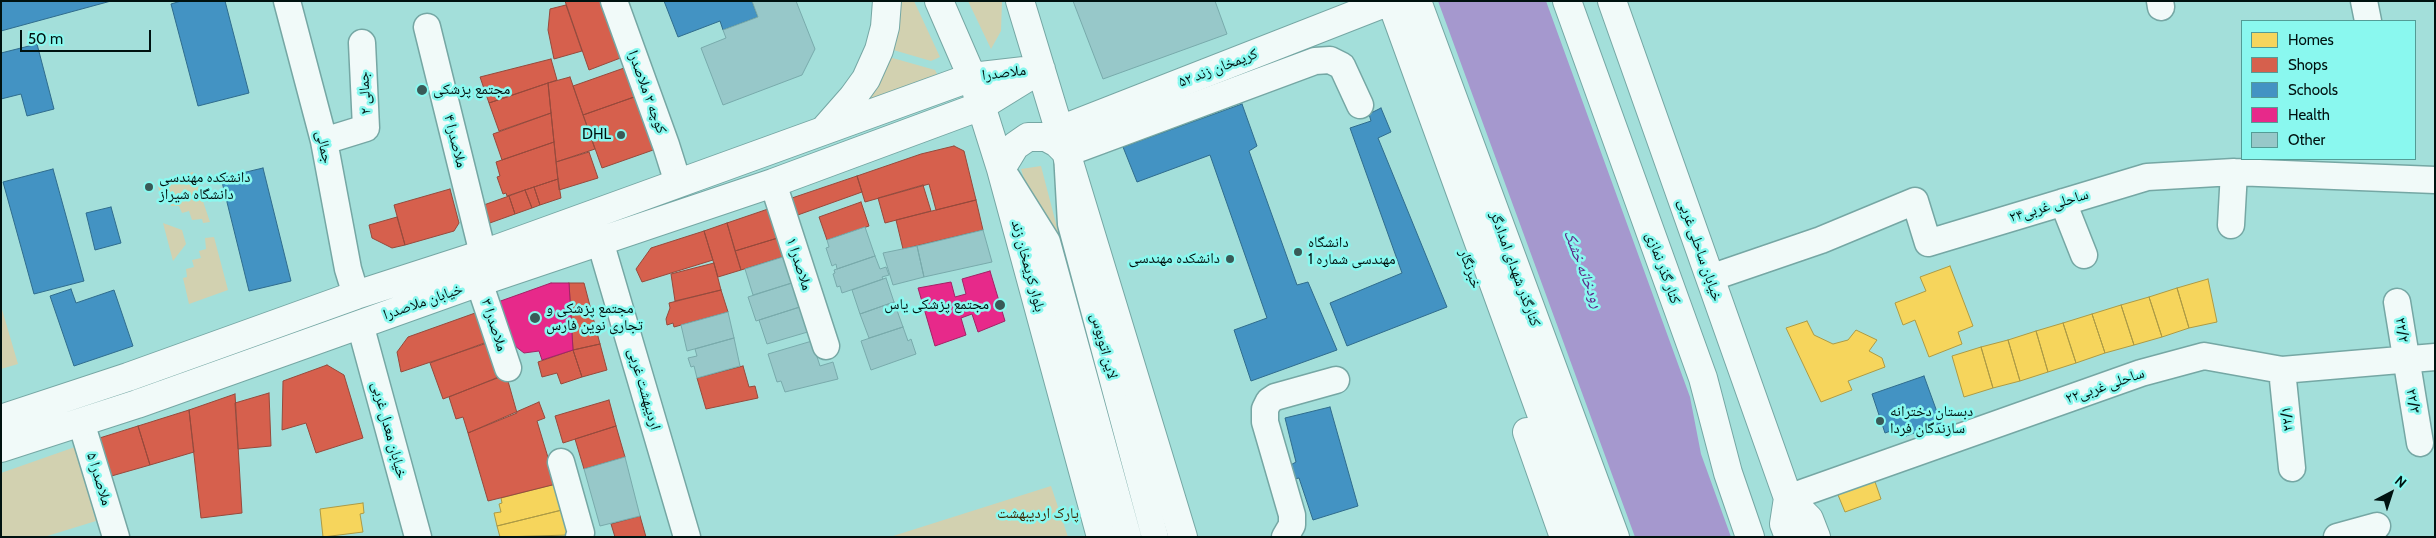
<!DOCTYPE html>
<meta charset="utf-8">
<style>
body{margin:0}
#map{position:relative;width:2436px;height:538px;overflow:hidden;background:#a3dfda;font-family:Cabin,sans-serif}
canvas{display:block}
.frame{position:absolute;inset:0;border:2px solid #001210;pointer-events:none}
.legend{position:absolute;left:2241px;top:20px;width:175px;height:140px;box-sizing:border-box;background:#8af8ef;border:1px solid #539c96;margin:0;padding:6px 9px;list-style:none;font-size:15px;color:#001210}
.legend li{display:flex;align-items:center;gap:10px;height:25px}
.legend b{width:25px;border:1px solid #539c96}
.north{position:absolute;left:2366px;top:468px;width:50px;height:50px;-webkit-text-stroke:4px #8af8ef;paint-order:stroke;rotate:40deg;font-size:14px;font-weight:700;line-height:20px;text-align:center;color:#001210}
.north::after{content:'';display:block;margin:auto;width:18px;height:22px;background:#001210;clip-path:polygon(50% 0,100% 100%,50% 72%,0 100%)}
.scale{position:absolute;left:20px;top:30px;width:131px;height:22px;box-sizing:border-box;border:2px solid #001210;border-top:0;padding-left:6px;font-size:15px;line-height:18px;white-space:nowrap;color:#001210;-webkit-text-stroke:4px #8af8ef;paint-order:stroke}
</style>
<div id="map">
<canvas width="2436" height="538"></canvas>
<div class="frame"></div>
<ul class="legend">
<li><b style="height:14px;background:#f6d55c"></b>Homes</li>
<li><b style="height:14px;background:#d6604d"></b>Shops</li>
<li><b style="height:14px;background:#4393c3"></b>Schools</li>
<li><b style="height:14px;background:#e7298a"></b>Health</li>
<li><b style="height:14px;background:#97c8c9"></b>Other</li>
</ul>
<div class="north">N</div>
<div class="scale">50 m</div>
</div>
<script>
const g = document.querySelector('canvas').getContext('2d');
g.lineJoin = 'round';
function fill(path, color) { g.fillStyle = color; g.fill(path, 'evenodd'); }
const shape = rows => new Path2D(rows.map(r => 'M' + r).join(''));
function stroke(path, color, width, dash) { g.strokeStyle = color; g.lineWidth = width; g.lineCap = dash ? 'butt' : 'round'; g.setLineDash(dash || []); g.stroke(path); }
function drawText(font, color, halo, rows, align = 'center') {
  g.font = font + ' Cabin,"Noto Naskh Arabic",sans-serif'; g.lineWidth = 5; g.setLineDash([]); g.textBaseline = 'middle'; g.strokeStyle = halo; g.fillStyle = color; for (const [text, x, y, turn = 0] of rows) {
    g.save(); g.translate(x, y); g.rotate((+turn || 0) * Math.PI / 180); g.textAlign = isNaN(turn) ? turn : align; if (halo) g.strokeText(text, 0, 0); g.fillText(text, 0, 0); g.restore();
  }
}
fill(shape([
 [897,1,914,1,940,57,931,61,890,49],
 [968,1,1002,1,1001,31,991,49],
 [889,57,935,70,937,74,862,105],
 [1041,166,1060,239,1150,537,1133,537,1021,169],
 [193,172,210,222,203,223,202,219,192,220,189,211,182,213,179,206,171,206,169,199,162,200,157,183],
 [163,223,182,230,186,244,173,261],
 [214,237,228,290,189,304,183,278,187,277,186,269,194,267,192,260,201,258,199,251,206,249,205,238],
 [1,306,18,364,1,369],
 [75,447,96,521,44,537,1,537,1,473],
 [1051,486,1068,537,890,537]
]), '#d2d1b0');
fill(shape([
 [1438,1,1546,1,1690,397,1701,454,1731,537,1635,537]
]), '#a598ce');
const homes = shape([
 [1950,266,1973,326,1958,332,1962,344,1929,357,1915,320,1903,325,1895,303,1926,291,1920,277,1950,266],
 [2208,279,2217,322,2189,328,2177,288,2208,279],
 [2177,288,2189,328,2162,337,2149,297,2177,288],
 [2149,297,2162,337,2134,345,2121,305,2149,297],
 [2121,305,2134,345,2105,353,2092,314,2121,305],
 [2092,314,2105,353,2076,363,2063,323,2092,314],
 [1807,321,1814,335,1833,344,1848,340,1856,330,1877,340,1869,351,1882,358,1885,367,1848,381,1852,390,1821,402,1786,328,1807,321],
 [2063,323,2076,363,2048,372,2036,331,2063,323],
 [2036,331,2048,372,2020,381,2008,340,2036,331],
 [2008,340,2020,381,1993,388,1981,347,2008,340],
 [1981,347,1993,388,1964,397,1952,356,1981,347],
 [1873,476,1881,499,1845,512,1836,490,1873,476],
 [556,484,562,510,497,526,494,513,501,512,499,504,502,503,501,498,556,484],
 [363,503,364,513,360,514,363,532,323,537,320,509,363,503],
 [562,510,569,535,500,537,497,526,562,510]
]);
fill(homes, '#f6d55c');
stroke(homes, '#ac9a45', 1);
const shops = shape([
 [565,1,602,1,623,57,589,70,565,1],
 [566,5,582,51,554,59,548,30,550,9,566,5],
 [551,59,557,80,489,103,480,77,551,59],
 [627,67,637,96,583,115,573,86,627,67],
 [570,77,595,149,556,162,548,83,570,77],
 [548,83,551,113,499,131,489,103,548,83],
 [637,96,656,149,602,168,583,115,637,96],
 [551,113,554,142,502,160,493,134,551,113],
 [554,142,558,179,507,196,506,193,503,194,497,177,500,176,496,162,554,142],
 [954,146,964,151,976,200,936,210,929,184,865,202,857,176,921,154,954,146],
 [589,152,598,178,559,190,556,162,589,152],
 [857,176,862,192,795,216,789,199,857,176],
 [558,179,561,198,540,205,534,187,558,179],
 [923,185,931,211,885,223,878,198,923,185],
 [534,187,540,205,532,208,525,190,534,187],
 [450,189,459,223,454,231,405,245,394,205,450,189],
 [525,190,532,208,515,214,509,196,525,190],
 [509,196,515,214,487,224,481,206,509,196],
 [976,200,983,230,903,249,896,220,976,200],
 [861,202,869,226,827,240,819,217,861,202],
 [771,208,781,237,735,251,727,223,771,208],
 [397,217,405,245,392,248,372,238,369,225,397,217],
 [727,223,741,270,718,277,704,231,727,223],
 [704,231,713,260,642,282,636,269,651,248,704,231],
 [781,237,786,256,741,270,735,251,781,237],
 [714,263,721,290,675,301,671,274,714,263],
 [569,283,584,283,600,344,573,350,569,283],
 [721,290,728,312,674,327,673,323,667,325,666,319,670,308,669,303,721,290],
 [478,312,490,342,401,372,397,352,408,337,478,312],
 [487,342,500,377,443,399,430,363,487,342],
 [600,344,607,370,582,377,573,350,600,344],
 [573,350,582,377,561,384,557,373,542,377,538,362,573,350],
 [327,365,344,375,363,438,316,453,306,423,282,430,283,381,327,365],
 [743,366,749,387,755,386,758,398,706,409,697,378,743,366],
 [506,374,517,413,468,433,463,417,456,419,449,397,506,374],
 [269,393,271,446,238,449,235,403,269,393],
 [235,394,242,513,201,518,189,410,235,394],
 [609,400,616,426,563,443,555,416,609,400],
 [539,402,545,418,537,421,556,484,488,501,468,433,539,402],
 [189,410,194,452,150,465,138,426,189,410],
 [138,426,150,465,101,479,90,441,138,426],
 [616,426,625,457,584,469,575,439,616,426],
 [640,516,646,537,615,537,611,524,640,516]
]);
fill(shops, '#d6604d');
stroke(shops, '#96493b', 1);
const schools = shape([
 [1,1,111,1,1,31,1,1],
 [181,1,225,1,249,93,198,106,171,4,181,1],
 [664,1,752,1,758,17,723,30,720,21,678,37,664,1],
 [37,44,54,109,27,116,21,94,1,99,1,53,37,44],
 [1242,104,1257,146,1249,151,1297,285,1308,282,1337,350,1251,381,1234,330,1267,318,1210,155,1137,182,1123,147,1242,104],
 [1381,108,1391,132,1378,138,1447,307,1347,346,1330,303,1402,273,1350,128,1371,121,1369,114,1381,108],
 [263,168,291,281,249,291,221,178,263,168],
 [53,169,84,281,34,294,3,182,53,169],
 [111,207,121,243,95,250,86,213,111,207],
 [71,289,76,303,114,290,133,346,74,366,50,296,71,289],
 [1924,376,1941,423,1906,436,1902,427,1885,433,1872,394,1924,376],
 [1330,407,1358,506,1313,520,1299,478,1290,480,1287,467,1296,462,1285,418,1330,407]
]);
fill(schools, '#4393c3');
stroke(schools, '#2f6c8d', 1);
const health = shape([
 [990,271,1005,321,978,332,972,314,961,318,966,335,935,346,918,288,951,282,955,297,966,294,962,279,990,271],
 [551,283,569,283,573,350,542,360,539,351,524,353,515,346,512,346,495,303,551,283]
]);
fill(health, '#e7298a');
stroke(health, '#a22265', 1);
const building = shape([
 [752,1,796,1,815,49,802,75,723,105,701,48,726,38,723,30,758,17,752,1],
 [1073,1,1215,1,1227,34,1103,79,1073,1],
 [865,227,875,256,837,269,836,264,832,266,826,248,829,247,827,240,865,227],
 [983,230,992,262,924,277,917,246,983,230],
 [917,246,924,277,893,285,883,253,917,246],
 [786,256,795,282,753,295,745,269,786,256],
 [875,256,880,269,886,267,889,275,882,277,883,279,842,293,840,286,837,287,833,274,835,273,834,270,875,256],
 [886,278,894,302,860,314,852,290,886,278],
 [795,282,803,306,756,321,748,297,795,282],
 [894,302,903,327,869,338,860,314,894,302],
 [803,306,811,331,767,344,759,320,803,306],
 [728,312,734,338,687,351,681,325,728,312],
 [903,327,908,341,911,339,916,354,871,370,861,341,903,327],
 [734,338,740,366,697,378,694,366,691,367,688,358,697,356,695,349,734,338],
 [812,341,820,366,833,362,838,379,785,392,781,381,777,382,768,354,812,341],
 [625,457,640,516,600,526,584,469,625,457]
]);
fill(building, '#97c8c9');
stroke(building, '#78aaab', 1);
const minor = shape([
 [287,1,324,141,348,269,356,295],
 [614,1,666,145,678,183],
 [2160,1,2161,7],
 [2364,1,2368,21],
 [427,27,483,254],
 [324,141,366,128,362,43],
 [1007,178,1047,242,1128,537],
 [773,183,826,346],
 [2063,202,2084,255],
 [2231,225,2234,172],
 [600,241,687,537],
 [1710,278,1821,240,1915,201,1928,243,2147,177,2234,172,2435,180],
 [479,282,508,368],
 [2397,302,2420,443],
 [360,324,418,537],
 [2282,370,2292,468],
 [81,422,116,537],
 [561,462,581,533,579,537],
 [1788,498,2141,373,2204,356,2282,370,2435,357],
 [1155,537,1071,224,1067,153,1315,61,1330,60,1342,66,1360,105],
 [1285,537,1292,525,1292,515,1265,422,1265,409,1269,401,1275,397,1336,380],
 [2337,537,2377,526]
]);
const major = shape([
 [939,1,972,77,1001,169,1101,537],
 [1020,1,1183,537],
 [1391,1,1586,537],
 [1417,1,1615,537],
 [1567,1,1703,378,1728,473,1750,537],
 [1612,1,1788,498,1809,519,1816,537],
 [824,130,853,97,866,79,879,50,885,27,887,1],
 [1060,130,1377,6],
 [1001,169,1015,146,1028,137,1046,137,1057,143,1067,153],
 [1,419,128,377,356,295,483,254,972,77,1033,70],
 [1527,432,1564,537],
 [1,448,137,404,479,282,773,183,981,106,1041,69],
 [1788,498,1784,524,1789,537]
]);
stroke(minor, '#75a7a4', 29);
stroke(major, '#75a7a4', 30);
stroke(minor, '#f1faf9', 26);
stroke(major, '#f1faf9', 28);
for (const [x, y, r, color] of [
 [422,90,6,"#395a57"],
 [621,135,5,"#395a57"],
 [149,187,5,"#395a57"],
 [1298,252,5,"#395a57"],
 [1230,259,5,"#395a57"],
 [1000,305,6,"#395a57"],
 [535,318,6,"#395a57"],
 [1880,421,5,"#395a57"]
]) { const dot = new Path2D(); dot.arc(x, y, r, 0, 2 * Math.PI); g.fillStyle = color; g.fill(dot); stroke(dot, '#8af8ef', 2); }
drawText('15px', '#001210', '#8af8ef', [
 ["کریمخان زند ۵۲",1218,68,-21],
 ["ملاصدرا",1004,73,-7],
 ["کوچه ۲ ملاصدرا",647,92,70],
 ["۲ جمالی",365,93,-93],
 ["۴ ملاصدرا",455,141,76],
 ["جمالی",324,147,78],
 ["ساحلی غربی۲۴",2049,206,-17],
 ["خیابان ساحلی غربی",1700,250,71],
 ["۱ ملاصدرا",799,264,72],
 ["بلوار کریمخان زند",1028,266,75],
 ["کنار گذر نمازی",1663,268,70],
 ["خبرنگار",1470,269,71],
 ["کنارگذر شهدای امدادگر",1515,269,70],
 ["خیابان ملاصدرا",423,302,-19],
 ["۳ ملاصدرا",494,325,72],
 ["۲۲/۲",2402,330,81],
 ["لاین اتوبوس",1104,346,75],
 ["ساحلی غربی۲۲",2105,386,-19],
 ["اردیبهشت غربی",644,389,74],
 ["۲۲/۳",2413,401,80],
 ["۲۲/۱",2287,419,-96],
 ["خیابان معدل غربی",389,430,75],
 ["۵ ملاصدرا",99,479,73]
]);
drawText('15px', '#001210', '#8af8ef', [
 ["مجتمع پزشکی",433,90],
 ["DHL",611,135,"right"],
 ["دانشکده مهندسی",159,178],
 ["دانشگاه شیراز",159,195],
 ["دانشگاه",1308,243],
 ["مهندسی شماره 1",1308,260],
 ["دانشکده مهندسی",1220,259,"right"],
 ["مجتمع پزشکی یاس",989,305,"right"],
 ["مجتمع پزشکی و",546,309],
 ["تجاری نوین فارس",546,326],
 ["دبستان دخترانه",1890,412],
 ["سازندگان فردا",1890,429]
], 'left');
drawText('15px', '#3f2502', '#8af8ef', [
 ["پارک اردیبهشت",1038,514]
]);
drawText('italic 16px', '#602686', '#8af8ef', [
 ["رودخانه خشک",1583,269,69]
]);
</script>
